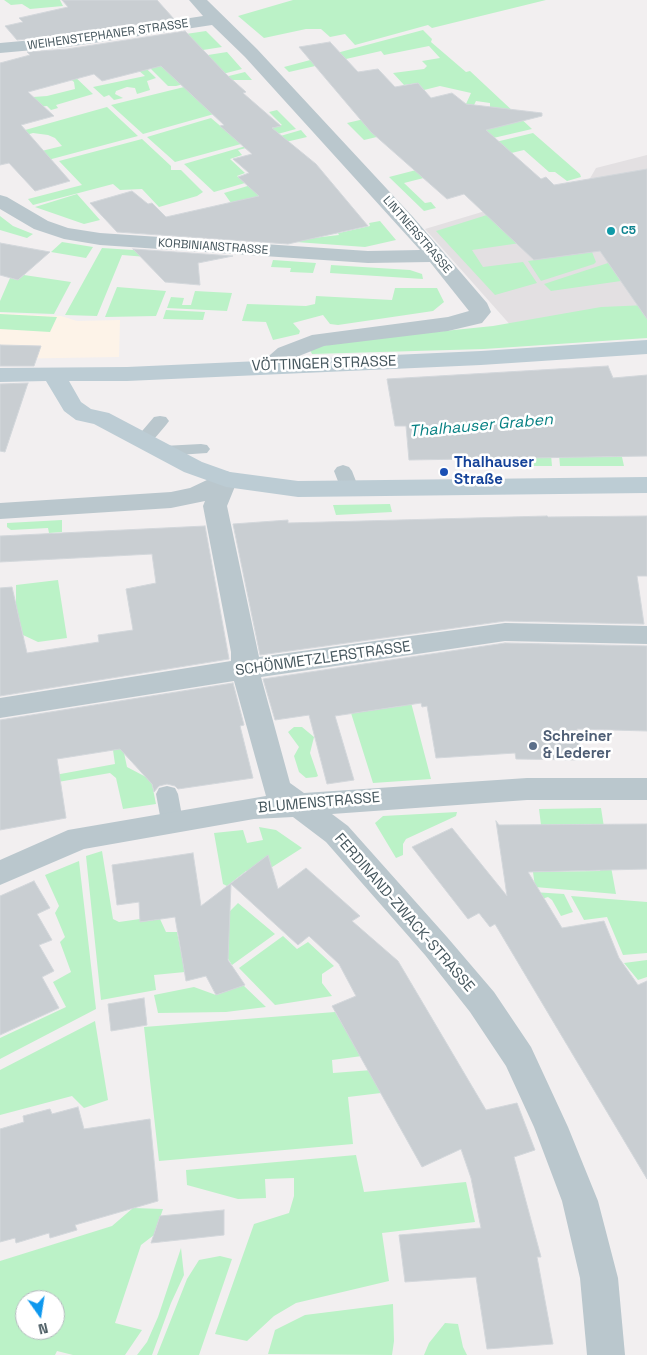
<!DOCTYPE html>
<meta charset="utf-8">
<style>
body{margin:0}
#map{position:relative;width:647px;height:1355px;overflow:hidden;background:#f2eff0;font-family:"Space Grotesk",sans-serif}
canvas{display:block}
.north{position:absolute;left:15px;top:1290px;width:50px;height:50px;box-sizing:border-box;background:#fff;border:1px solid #b5bcbf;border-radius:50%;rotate:167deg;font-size:14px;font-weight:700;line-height:20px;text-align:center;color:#46575e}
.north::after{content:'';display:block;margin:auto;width:18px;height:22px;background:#0e98ee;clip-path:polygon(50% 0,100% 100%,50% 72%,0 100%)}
</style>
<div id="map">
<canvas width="647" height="1355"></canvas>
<div class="north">N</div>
</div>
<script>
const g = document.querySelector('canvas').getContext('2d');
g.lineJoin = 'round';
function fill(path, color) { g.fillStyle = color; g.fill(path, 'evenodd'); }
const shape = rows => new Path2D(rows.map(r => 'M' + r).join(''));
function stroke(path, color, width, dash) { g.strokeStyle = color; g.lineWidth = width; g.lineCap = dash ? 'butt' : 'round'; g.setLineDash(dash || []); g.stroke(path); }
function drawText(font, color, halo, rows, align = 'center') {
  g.font = font + ' "Space Grotesk",sans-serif'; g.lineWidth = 5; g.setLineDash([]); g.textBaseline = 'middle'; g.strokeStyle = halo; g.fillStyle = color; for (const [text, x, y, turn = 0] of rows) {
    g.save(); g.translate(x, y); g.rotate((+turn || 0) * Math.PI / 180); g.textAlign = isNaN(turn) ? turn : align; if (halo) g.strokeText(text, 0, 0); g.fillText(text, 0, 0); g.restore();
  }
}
fill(shape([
 [0,313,61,316,77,321,120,320,119,357,0,359]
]), '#fdf3e8');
fill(shape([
 [647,155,647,313,513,328,425,229,589,180,596,168]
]), '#e3e0e2');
fill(shape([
 [4,0,60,0,63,6,30,9,22,4,11,5],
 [293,0,546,0,432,28,428,25,355,45,345,34,330,37,321,29,306,29,264,38,238,16],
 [423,30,432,39,431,42,466,72,470,71,532,129,446,149,419,127,364,140,347,123,429,104,490,107,490,103,476,101,474,105,466,104,471,93,440,86,424,90,418,83,404,85,393,73,424,69,427,66,422,61,440,58,429,46,384,55,381,51,289,72,284,67],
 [206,31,222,47,203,50,208,55,227,52,242,69,176,86,168,86,125,43],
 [121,44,156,78,147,81,150,90,137,94,135,88,127,87,116,91,115,94,123,98,114,100,109,95,104,97,93,87,145,76,118,53],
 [50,53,93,94,56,105,58,108,51,110,47,106,34,107,33,97,47,96,75,89,74,82,53,65],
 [245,72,252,80,233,80,214,114,143,134,111,105],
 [107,107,138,136,33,164,25,155,62,146,55,138,48,135,33,133,22,136,18,132],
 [277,110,296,129,175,162,147,137,211,118,231,135,240,133,245,136,282,125,269,112],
 [301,130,307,137,290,141,271,142,238,150,242,155,230,159,245,173,237,176,245,183,214,192,184,164],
 [533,133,580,174,581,177,567,181,555,172,549,172,524,150,465,164,454,152],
 [142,139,171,166,171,170,181,170,203,192,197,196,159,207,142,189,120,190,113,184,33,205,28,199,82,185,59,161],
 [455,160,463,168,404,183,425,203,431,202,436,208,424,211,389,177],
 [251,185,274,211,231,203,224,193],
 [77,194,100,220,84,224,35,207],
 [525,203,589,233,472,250,483,267,523,262,537,283,495,295,436,231],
 [325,215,339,233,370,226,369,223,380,221,396,240,365,247,296,242,296,240,339,235,338,233,301,238],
 [0,216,13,226,33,234,27,238,0,230],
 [62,242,93,247,86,258,51,252],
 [102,248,164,252,159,258,122,255,97,316,65,315],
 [592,252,596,262,594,264,541,281,528,261],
 [273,260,316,263,313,273,290,272,291,268,271,267],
 [608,263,621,281,551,291,544,284],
 [331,265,410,270,422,274,423,279,330,273],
 [24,275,71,282,54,314,0,312,0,301,10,278,18,280],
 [117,287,166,291,156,316,105,317],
 [395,288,437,288,444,302,433,311,338,325,330,324,323,315,293,323,300,331,299,334,273,340,266,322,242,321,247,304,306,306,315,304,316,296,392,300],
 [195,291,232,293,227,311,167,308,171,297,184,298,182,305,191,305],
 [647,305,647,338,484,349,312,354,310,350,314,347,376,338,493,326,601,307],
 [166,310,205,312,203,320,163,319],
 [0,314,57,317,50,332,0,329],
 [572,429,579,457,622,457,624,466,560,466,559,455,551,455,552,466,515,466,514,459],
 [390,504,392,512,336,515,333,505],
 [62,520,62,532,49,533,48,528,11,530,7,527,7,523],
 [58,580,67,638,38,642,23,635,16,607,16,585],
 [402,668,431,779,373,783,351,713,402,706,390,670],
 [294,727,302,727,314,737,310,753,318,776,316,777,306,778,299,772,294,756,299,747,288,732],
 [123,748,127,767,146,777,152,784,156,804,123,809,116,778,110,773,0,792,33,779,115,764,113,750],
 [601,808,606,840,595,840,592,824,541,825,539,809],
 [457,812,456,816,406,839,403,844,403,855,396,858,375,823,383,816],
 [259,827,276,830,302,848,255,878,246,871,227,886,223,884,214,833,243,830,247,843,263,840],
 [102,851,113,919,119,922,140,919,140,922,160,919,166,932,177,932,185,972,154,975,156,990,101,1000,86,856],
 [609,856,616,894,535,887,533,872,600,871],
 [79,861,96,1009,0,1059,0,1038,66,1007,53,982,71,972,60,942,65,937,55,913,59,906,45,875],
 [533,892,564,894,573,912,561,916,552,900,548,897,518,907],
 [571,896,647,902,647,953,623,955,607,917,584,920],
 [238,903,275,934,232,965,218,943,228,913],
 [283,936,297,949,308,942,334,966,322,974,322,983,332,996,275,1005,239,968],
 [647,960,647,977,638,980,624,963],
 [243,985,266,1007,226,1012,158,1013,154,995,194,987,216,995],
 [335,1012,362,1056,332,1060,333,1073,372,1070,381,1093,348,1097,353,1144,159,1161,144,1027],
 [95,1021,108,1100,84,1108,72,1096,0,1115,0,1070],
 [356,1155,364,1192,466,1182,475,1222,382,1233,389,1281,296,1303,274,1316,247,1341,215,1334,254,1224,289,1213,294,1196,294,1178,265,1179,266,1198,238,1199,187,1185,186,1170],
 [133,1208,163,1209,154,1235,141,1245,115,1323,142,1330,125,1355,73,1355,57,1351,55,1355,0,1355,0,1261,112,1226],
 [25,1300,55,1300,55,1330,25,1330],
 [181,1248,184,1275,171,1303,152,1355,137,1355,147,1342,158,1317],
 [220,1256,232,1259,199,1355,157,1355,187,1279,199,1260],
 [393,1304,394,1341,392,1355,268,1354,275,1330,305,1315],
 [445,1323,458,1324,463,1347,467,1355,424,1355,429,1343]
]), '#bbf2c7');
const building = shape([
 [62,0,157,0,174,19,67,35,17,40,5,26,23,22,19,18,68,7,62,0],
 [185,31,227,75,246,92,243,93,281,126,272,128,316,164,368,226,288,244,117,232,90,203,132,191,148,204,152,203,166,217,259,196,238,177,249,173,233,159,252,154,220,126,224,125,161,66,102,81,94,74,28,92,54,116,21,125,70,181,35,191,9,163,0,165,0,63,30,55,27,52,67,49,185,31],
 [330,42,358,72,378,69,395,87,418,83,431,98,452,93,466,104,542,113,542,116,486,130,541,179,546,177,554,185,647,169,647,319,600,251,534,260,464,194,447,199,371,132,299,47,330,42],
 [0,243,50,252,18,280,0,275,0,243],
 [133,249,233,256,198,263,200,285,165,282,133,249],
 [0,345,41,346,34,366,0,366,0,345],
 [608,366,613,378,647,375,647,456,409,460,406,426,395,426,387,379,608,366],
 [28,383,5,452,0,451,0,384,28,383],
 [547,516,548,517,647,516,647,576,637,576,644,624,505,621,260,655,233,524,288,520,288,523,547,516],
 [205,526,229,659,0,696,0,588,12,587,27,653,99,642,98,635,133,630,126,589,156,583,152,554,0,562,0,536,205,526],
 [505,643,647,646,647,731,577,729,581,760,516,759,515,753,436,758,427,706,422,707,421,703,335,716,354,780,327,784,309,715,275,720,263,679,505,643],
 [233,683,244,725,240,726,253,778,178,789,175,786,167,784,159,786,154,792,152,784,120,749,57,759,66,818,0,830,0,720,233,683],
 [496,821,499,825,647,824,647,869,528,872,562,928,604,921,619,958,638,985,647,981,647,1179,495,924,490,927,479,913,468,919,412,847,452,828,507,896,496,821],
 [193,853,201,906,268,855,278,889,306,868,360,916,352,921,398,961,486,1110,517,1103,535,1150,514,1157,541,1257,537,1257,553,1344,487,1349,476,1277,405,1282,399,1235,481,1228,471,1178,461,1149,422,1167,332,1006,356,996,339,964,309,936,298,945,231,884,228,960,245,985,216,995,206,976,186,981,175,917,140,922,139,902,117,905,112,865,193,853],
 [34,881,50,908,37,914,52,940,39,945,54,971,42,977,59,1008,0,1035,0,896,34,881],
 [144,998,147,1025,111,1031,108,1004,144,998],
 [78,1107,84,1129,150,1119,158,1201,75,1225,77,1230,50,1238,49,1233,16,1243,15,1238,0,1242,0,1129,24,1122,23,1116,50,1109,52,1114,78,1107],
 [224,1210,224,1235,151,1243,160,1216,224,1210]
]);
fill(building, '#c9ced2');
stroke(building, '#d3d7db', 1);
fill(shape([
 [160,416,166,417,169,421,166,425,149,445,137,445,134,441,137,437,154,417,160,416],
 [201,444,207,445,210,449,207,453,163,456,157,455,154,451,157,447,163,446,201,444],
 [343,465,349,467,352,471,359,489,356,493,344,493,341,489,334,471,337,467,343,465],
 [167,786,175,788,178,794,183,821,180,827,172,829,164,827,161,821,156,794,159,788,167,786]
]), '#bac7cd');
fill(shape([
 [189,0,207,0,257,49,413,217,487,303,491,312,482,323,448,331,324,346,294,358,279,371,271,373,263,371,260,366,263,361,278,348,312,335,448,317,469,311,430,262,368,263,100,245,64,239,34,229,0,209,0,195,7,197,48,221,68,228,100,233,368,251,420,250,245,57,212,25,67,47,0,53,0,43,67,37,203,16,189,0],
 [226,471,235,474,238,479,227,506,259,657,505,623,647,626,647,644,505,641,261,677,290,783,304,793,527,778,647,778,647,800,527,800,332,814,348,826,447,937,494,992,531,1047,568,1127,598,1201,618,1278,625,1355,587,1355,580,1278,562,1201,534,1127,506,1066,470,1012,425,955,326,842,293,817,254,819,84,849,0,885,0,860,68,830,266,796,234,681,0,718,0,698,231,661,231,652,203,506,205,501,171,508,0,519,0,503,171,492,190,488,226,471]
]), '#bac7cd');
fill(shape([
 [647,340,647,354,481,365,127,381,69,381,81,402,91,409,109,413,202,462,230,472,298,481,647,477,647,493,298,497,226,487,184,472,94,424,76,420,64,411,46,381,0,382,0,368,127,367,481,351,647,340]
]), '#bcccd4');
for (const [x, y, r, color] of [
 [611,231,5,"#0f9aa8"],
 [444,472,5,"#1a4fb4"],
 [533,746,5,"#5c6f8a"]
]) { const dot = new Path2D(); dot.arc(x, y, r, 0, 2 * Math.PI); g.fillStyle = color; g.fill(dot); stroke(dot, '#fff', 2); }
drawText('12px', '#46575e', '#fff', [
 ["WEIHENSTEPHANER STRASSE",108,35,-8],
 ["LINTNERSTRASSE",417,235,49],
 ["KORBINIANSTRASSE",213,247,4]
]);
drawText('bold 12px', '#0d838f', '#fff', [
 ["C5",621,231]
], 'left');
drawText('15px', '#46575e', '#fff', [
 ["VÖTTINGER STRASSE",324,364,-2],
 ["SCHÖNMETZLERSTRASSE",323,659,-8],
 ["BLUMENSTRASSE",319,803,-5],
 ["FERDINAND-ZWACK-STRASSE",404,913,49]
]);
drawText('bold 15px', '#164399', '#fff', [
 ["Thalhauser",454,463],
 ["Straße",454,480]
], 'left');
drawText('bold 15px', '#4e5e75', '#fff', [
 ["Schreiner",543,737],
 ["& Lederer",543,754]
], 'left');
drawText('italic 16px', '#078083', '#fff', [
 ["Thalhauser Graben",481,426,-5]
]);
</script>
